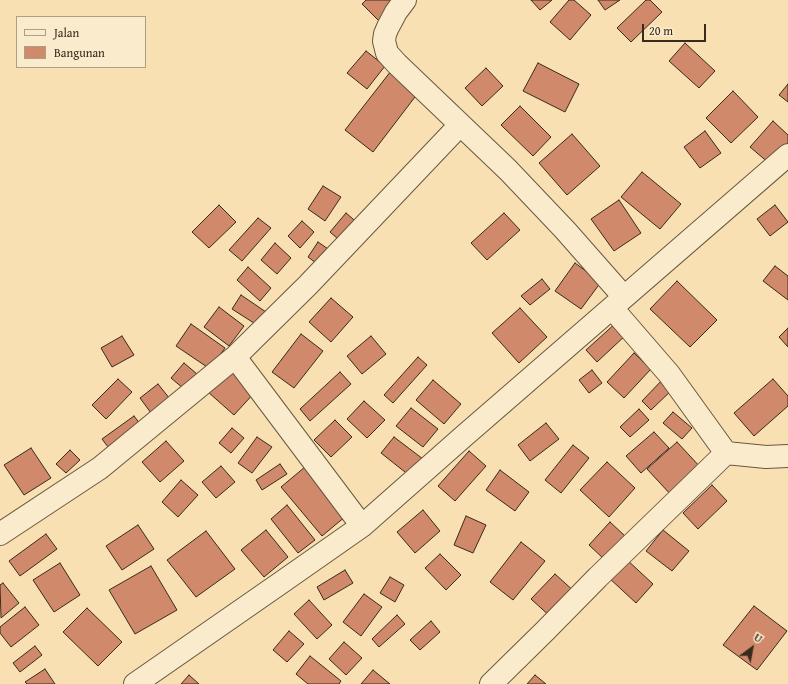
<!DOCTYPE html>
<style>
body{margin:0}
#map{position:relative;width:788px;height:684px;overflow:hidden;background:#f9e0b2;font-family:"Gentium Book Plus",serif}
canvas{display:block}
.legend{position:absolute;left:16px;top:16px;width:130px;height:52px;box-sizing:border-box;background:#fbebcd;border:1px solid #ad9e86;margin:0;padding:5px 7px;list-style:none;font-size:12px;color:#382a1c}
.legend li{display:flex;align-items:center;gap:8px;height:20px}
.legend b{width:20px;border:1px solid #ad9e86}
.north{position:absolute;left:732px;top:628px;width:40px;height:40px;-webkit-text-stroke:3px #fbebcd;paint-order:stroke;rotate:32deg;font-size:11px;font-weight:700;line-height:16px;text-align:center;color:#382a1c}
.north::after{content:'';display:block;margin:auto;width:14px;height:18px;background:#382a1c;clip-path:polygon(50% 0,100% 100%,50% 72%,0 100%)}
.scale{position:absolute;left:642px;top:24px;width:64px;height:18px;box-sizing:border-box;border:2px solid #382a1c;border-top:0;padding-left:5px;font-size:12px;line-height:14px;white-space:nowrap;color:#382a1c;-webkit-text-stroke:3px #fbebcd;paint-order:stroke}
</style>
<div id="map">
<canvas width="788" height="684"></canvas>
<ul class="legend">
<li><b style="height:5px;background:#fbebcd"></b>Jalan</li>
<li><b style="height:11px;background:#d0896a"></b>Bangunan</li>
</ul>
<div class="north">U</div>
<div class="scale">20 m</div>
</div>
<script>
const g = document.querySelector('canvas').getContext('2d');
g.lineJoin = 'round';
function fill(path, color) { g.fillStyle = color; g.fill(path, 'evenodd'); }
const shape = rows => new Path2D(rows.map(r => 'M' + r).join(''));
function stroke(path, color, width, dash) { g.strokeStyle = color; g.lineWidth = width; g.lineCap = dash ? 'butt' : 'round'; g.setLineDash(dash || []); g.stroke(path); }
const building = shape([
 [366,0,391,0,381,23,362,4,366,0],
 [531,0,552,0,540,10,531,0],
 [569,0,574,0,591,15,570,40,550,22,569,0],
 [598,0,620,0,605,10,598,0],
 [646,0,650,0,662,12,631,42,617,28,646,0],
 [685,43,715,71,699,88,669,61,685,43],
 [366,51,385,66,367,89,347,73,366,51],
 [538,63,579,84,565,112,523,91,538,63],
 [486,68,503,86,482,106,465,88,486,68],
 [391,71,418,93,373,152,345,130,391,71],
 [788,84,788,102,779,95,788,84],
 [733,91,758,117,731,143,706,118,733,91],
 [520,106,551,137,533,156,501,125,520,106],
 [773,121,788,135,788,144,770,164,750,147,773,121],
 [705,131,721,153,700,168,684,147,705,131],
 [572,134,600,166,567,195,539,163,572,134],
 [642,172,681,204,660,229,621,197,642,172],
 [323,186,341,197,325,221,308,209,323,186],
 [619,200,641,233,614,251,591,219,619,200],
 [219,205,236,222,209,248,192,232,219,205],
 [775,205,788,222,770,236,757,219,775,205],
 [346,213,360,225,344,244,330,232,346,213],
 [504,213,520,230,487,260,471,243,504,213],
 [258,218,271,228,242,261,229,250,258,218],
 [302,221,314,232,300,248,288,236,302,221],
 [318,242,331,251,320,266,308,257,318,242],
 [275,243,291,258,277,274,261,260,275,243],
 [575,263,601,282,581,309,555,291,575,263],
 [775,266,788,276,788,300,763,281,775,266],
 [248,267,271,288,260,301,237,280,248,267],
 [542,279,550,289,530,305,521,296,542,279],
 [677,281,717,320,690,347,650,309,677,281],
 [241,295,266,312,257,325,232,309,241,295],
 [331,298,353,317,331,342,309,322,331,298],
 [219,307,244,326,229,346,204,327,219,307],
 [520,308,547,337,519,363,492,333,520,308],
 [617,322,627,334,597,362,586,350,617,322],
 [191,324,225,348,210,369,176,346,191,324],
 [788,328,788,347,779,337,788,328],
 [301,334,323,351,294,388,272,372,301,334],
 [122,336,134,355,112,367,101,348,122,336],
 [371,336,386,354,362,374,347,356,371,336],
 [634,353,651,369,624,398,607,382,634,353],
 [418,357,427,365,393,403,384,395,418,357],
 [184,363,197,374,184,389,171,378,184,363],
 [229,368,256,391,234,415,208,392,229,368],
 [592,370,602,383,589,393,579,380,592,370],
 [340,372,351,384,310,421,300,409,340,372],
 [665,377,675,387,651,410,642,401,665,377],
 [118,379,132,392,106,419,92,405,118,379],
 [773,379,788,396,788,406,754,436,734,413,773,379],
 [433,380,461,404,444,424,416,400,433,380],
 [158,384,170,399,151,413,140,398,158,384],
 [364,401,385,420,367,438,347,419,364,401],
 [411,408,438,429,423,447,396,426,411,408],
 [639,409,649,420,630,437,620,427,639,409],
 [673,412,692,428,682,439,663,423,673,412],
 [134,416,144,429,111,451,102,439,134,416],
 [335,420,352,437,331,457,314,440,335,420],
 [546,423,559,439,530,461,518,445,546,423],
 [232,428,244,438,231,453,219,443,232,428],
 [654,432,669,448,641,473,626,456,654,432],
 [257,437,272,447,252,473,238,463,257,437],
 [394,437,423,459,410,476,381,453,394,437],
 [166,441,184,461,160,482,142,462,166,441],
 [677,442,702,469,672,496,647,469,677,442],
 [573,445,589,458,561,493,545,480,573,445],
 [31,448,51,478,24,495,4,465,31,448],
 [70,450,80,460,66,473,56,464,70,450],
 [469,451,486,466,455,501,438,486,469,451],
 [607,462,635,488,609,517,580,490,607,462],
 [280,464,287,474,262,490,256,480,280,464],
 [221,466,235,482,216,498,202,482,221,466],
 [305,467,346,516,322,536,281,487,305,467],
 [500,470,529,492,515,511,486,490,500,470],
 [181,480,198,495,178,517,162,502,181,480],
 [712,485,727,501,698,529,683,513,712,485],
 [287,505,315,540,298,553,271,519,287,505],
 [423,510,440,531,415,553,397,532,423,510],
 [466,516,486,525,473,553,454,545,466,516],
 [610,522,625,536,604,559,589,545,610,522],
 [138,525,154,549,122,570,106,546,138,525],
 [266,530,288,557,264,577,241,550,266,530],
 [663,530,689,551,672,571,646,551,663,530],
 [206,531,235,569,196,597,167,560,206,531],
 [46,534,57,549,20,576,9,561,46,534],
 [521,542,545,561,513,600,490,582,521,542],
 [440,554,461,575,446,590,425,568,440,554],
 [625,558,653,584,636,603,608,577,625,558],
 [60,563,80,595,54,612,33,580,60,563],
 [151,566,177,610,135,634,109,590,151,566],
 [345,570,353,583,324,600,317,587,345,570],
 [555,574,576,593,552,618,531,599,555,574],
 [390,577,404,585,395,602,380,593,390,577],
 [3,583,19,603,1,618,0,585,3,583],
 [364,594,382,607,361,636,343,622,364,594],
 [309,600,332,625,317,639,294,614,309,600],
 [754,606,787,631,757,670,723,645,754,606],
 [25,607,39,625,11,647,0,633,0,627,25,607],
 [87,608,122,642,98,666,63,632,87,608],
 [397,615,405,624,379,647,372,639,397,615],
 [431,621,440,632,420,650,410,640,431,621],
 [289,631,304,644,287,662,273,650,289,631],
 [344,642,362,658,346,675,329,659,344,642],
 [35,646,42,655,20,672,13,663,35,646],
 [310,656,341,681,339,684,308,684,296,674,310,656],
 [45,669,55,684,27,684,25,682,45,669],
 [373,670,390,684,361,684,373,670],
 [189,675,199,684,181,684,189,675],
 [535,675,546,684,527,684,535,675]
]);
fill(building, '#d0896a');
stroke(building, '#382a1c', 1);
const minor = shape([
 [405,0,396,12,388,27,385,34,384,41,387,53,397,64,508,170,565,230,624,297],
 [612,308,669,374,726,453,766,457,788,456],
 [235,357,362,526],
 [0,534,100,468,235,357,308,285,460,125],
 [135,684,282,582,362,526,464,436,788,155],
 [491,684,545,631,598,577,726,453]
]);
stroke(minor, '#685842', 24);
stroke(minor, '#fbebcd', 22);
</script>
